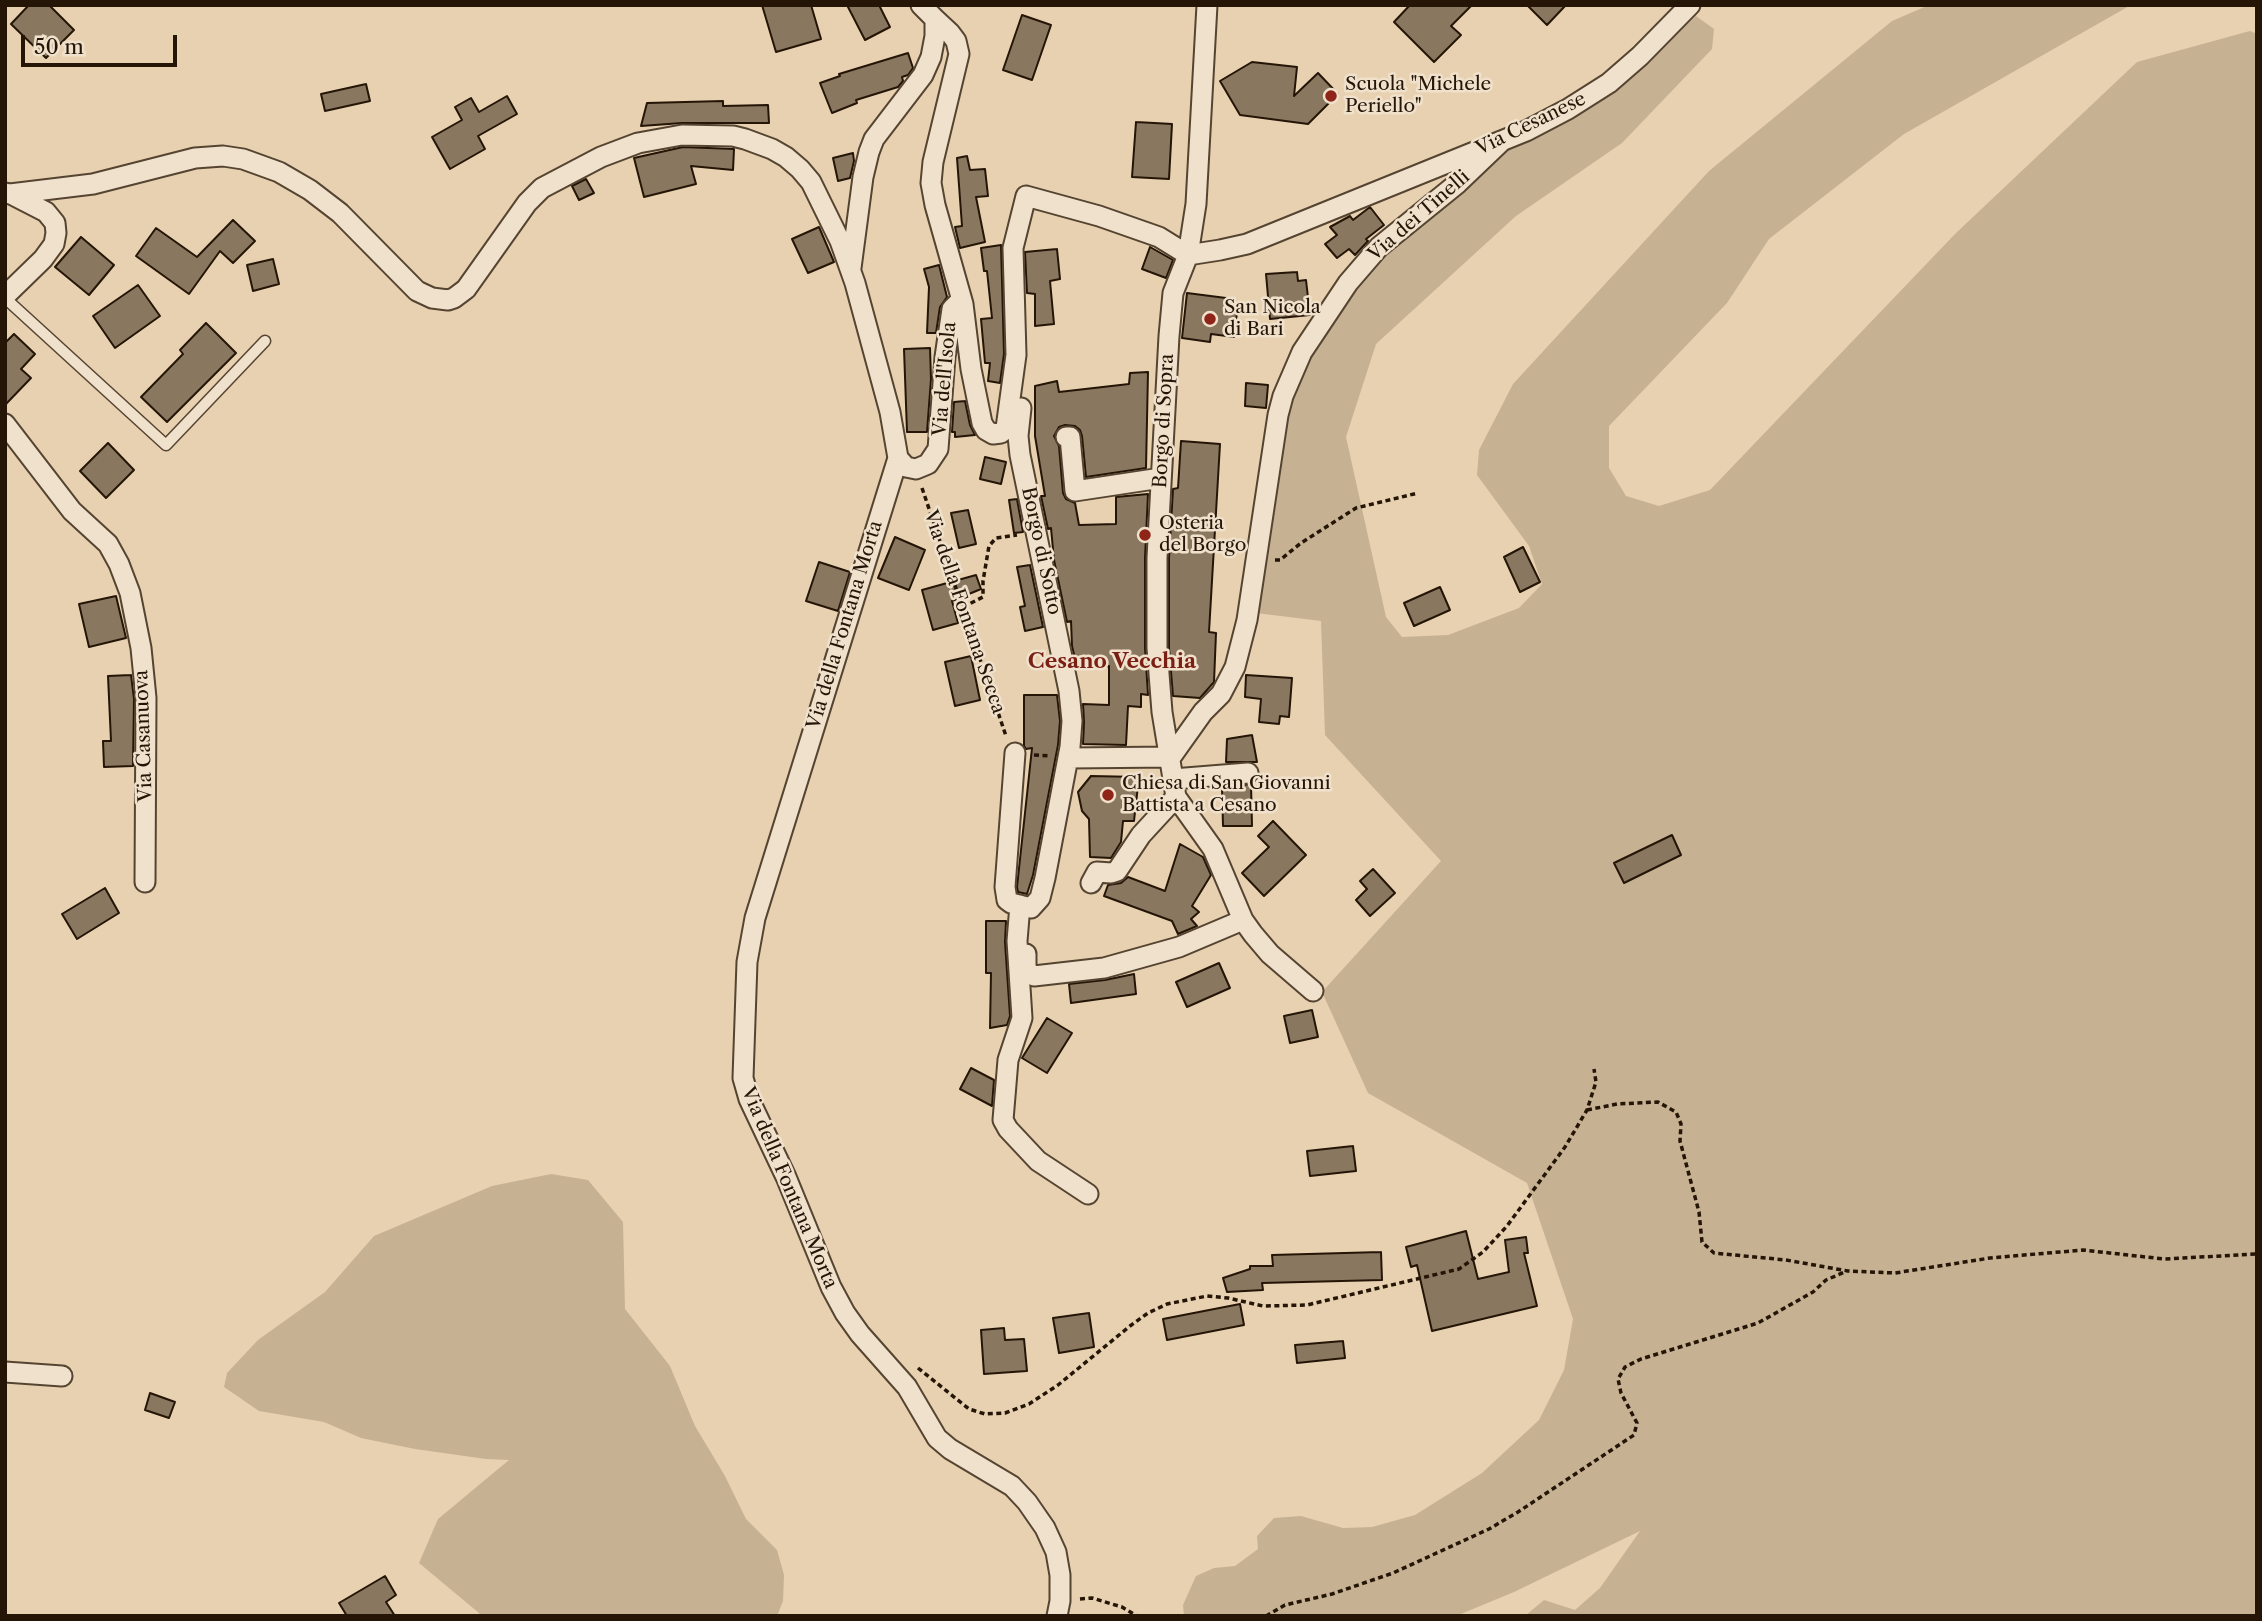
<!DOCTYPE html>
<style>
body{margin:0}
#map{position:relative;width:2262px;height:1621px;overflow:hidden;background:#e8d1b0;font-family:"Libre Caslon Text",serif}
canvas{display:block}
.frame{position:absolute;inset:0;border:7px solid #241507;pointer-events:none}
.scale{position:absolute;left:21px;top:35px;width:156px;height:32px;box-sizing:border-box;border:4px solid #241507;border-top:0;padding-left:9px;font-size:21px;line-height:24px;white-space:nowrap;color:#241507;-webkit-text-stroke:5px #f0e1cc;paint-order:stroke}
</style>
<div id="map">
<canvas width="2262" height="1621"></canvas>
<div class="frame"></div>
<div class="scale">50 m</div>
</div>
<script>
const g = document.querySelector('canvas').getContext('2d');
g.lineJoin = 'round';
function fill(path, color) { g.fillStyle = color; g.fill(path, 'evenodd'); }
const shape = rows => new Path2D(rows.map(r => 'M' + r).join(''));
function stroke(path, color, width, dash) { g.strokeStyle = color; g.lineWidth = width; g.lineCap = dash ? 'butt' : 'round'; g.setLineDash(dash || []); g.stroke(path); }
function drawText(font, color, halo, rows, align = 'center') {
  g.font = font + ' "Libre Caslon Text",serif'; g.lineWidth = 5; g.setLineDash([]); g.textBaseline = 'middle'; g.strokeStyle = halo; g.fillStyle = color; for (const [text, x, y, turn = 0] of rows) {
    g.save(); g.translate(x, y); g.rotate((+turn || 0) * Math.PI / 180); g.textAlign = isNaN(turn) ? turn : align; if (halo) g.strokeText(text, 0, 0); g.fillText(text, 0, 0); g.restore();
  }
}
fill(shape([
 [1929,5,2131,5,1904,134,1769,239,1727,303,1609,426,1609,468,1626,496,1659,506,1710,490,1955,234,2137,62,2250,31,2257,34,2257,1616,1525,1616,1544,1600,1575,1610,1600,1588,1640,1531,1514,1592,1456,1616,1184,1616,1183,1605,1196,1576,1214,1568,1235,1566,1258,1549,1257,1536,1274,1518,1301,1516,1343,1528,1372,1527,1415,1515,1482,1473,1539,1420,1564,1370,1573,1319,1527,1183,1368,1093,1322,992,1441,861,1325,735,1321,621,1256,613,1281,439,1296,384,1338,312,1409,230,1507,147,1645,62,1696,16,1714,29,1712,49,1622,143,1516,216,1376,344,1346,437,1386,617,1402,637,1448,635,1519,608,1542,584,1529,546,1477,475,1479,450,1513,384,1709,171,1892,21],
 [551,1174,588,1180,623,1222,625,1309,670,1366,695,1426,725,1476,746,1519,777,1550,784,1575,783,1601,777,1616,480,1616,479,1613,419,1563,438,1519,509,1460,486,1459,415,1449,361,1438,324,1422,259,1411,224,1387,227,1373,258,1340,325,1292,374,1236,492,1186]
]), '#c7b193');
const building = shape([
 [29,5,49,5,74,30,46,58,11,24,29,5],
 [762,5,811,5,821,39,776,52,762,5],
 [847,5,879,5,890,27,865,40,847,5],
 [1410,5,1472,5,1451,26,1461,35,1434,62,1394,22,1410,5],
 [1527,5,1566,5,1547,25,1527,5],
 [1022,15,1051,25,1032,80,1003,70,1022,15],
 [908,53,913,68,908,75,902,77,903,81,898,87,856,100,857,103,832,113,820,83,840,76,839,74,908,53],
 [1252,62,1297,67,1294,96,1318,73,1338,94,1308,124,1240,115,1220,81,1252,62],
 [366,84,370,101,325,111,321,94,366,84],
 [507,96,517,114,478,136,485,149,450,169,432,137,462,120,455,107,471,98,479,112,507,96],
 [723,101,723,106,768,105,769,123,682,123,641,126,647,103,723,101],
 [1136,122,1172,124,1169,179,1132,177,1136,122],
 [683,147,734,149,733,170,691,166,696,184,644,197,634,158,683,147],
 [853,153,854,161,850,178,838,181,833,158,853,153],
 [967,156,970,170,985,169,988,196,976,197,985,242,960,248,955,227,962,226,957,158,967,156],
 [586,179,594,193,579,200,572,186,586,179],
 [1370,207,1384,225,1366,239,1368,241,1355,255,1349,249,1337,258,1325,244,1337,235,1330,227,1350,216,1353,220,1370,207],
 [233,220,255,241,233,263,220,251,189,294,136,256,156,228,197,257,233,220],
 [819,227,834,262,808,273,792,239,819,227],
 [81,237,114,265,89,295,55,267,81,237],
 [1001,245,1004,354,1000,383,988,381,990,363,985,363,981,319,992,318,987,271,984,271,981,248,1001,245],
 [1150,247,1173,260,1166,278,1142,269,1150,247],
 [1057,249,1060,279,1050,281,1054,324,1035,326,1035,294,1027,293,1025,252,1057,249],
 [273,259,279,284,253,291,247,265,273,259],
 [939,265,947,297,940,307,936,333,927,333,929,287,924,269,939,265],
 [1297,272,1298,281,1306,280,1310,315,1270,319,1266,274,1297,272],
 [138,285,160,316,115,348,93,316,138,285],
 [1187,293,1226,298,1225,303,1238,304,1234,337,1211,334,1210,342,1182,338,1187,293],
 [206,323,236,353,167,422,141,397,183,354,180,350,206,323],
 [14,334,35,354,21,369,31,378,5,405,5,343,14,334],
 [930,348,931,379,927,432,907,432,904,349,930,348],
 [1148,372,1146,468,1086,477,1082,436,1080,430,1075,426,1065,425,1059,427,1054,436,1059,446,1063,493,1066,499,1075,503,1079,525,1116,524,1116,497,1148,494,1145,558,1145,648,1148,695,1141,694,1141,707,1128,706,1126,745,1083,744,1084,722,1083,704,1109,705,1109,666,1077,667,1072,646,1071,621,1067,622,1054,560,1051,528,1048,529,1041,496,1045,496,1035,436,1035,386,1057,381,1059,392,1129,384,1130,373,1148,372],
 [1246,383,1268,385,1266,408,1245,406,1246,383],
 [965,401,970,425,975,435,955,437,955,432,952,432,954,402,965,401],
 [1181,441,1220,444,1209,632,1216,633,1214,682,1200,698,1173,696,1169,648,1169,558,1173,489,1178,488,1181,441],
 [108,443,134,470,106,498,80,471,108,443],
 [985,457,1006,462,1001,484,980,479,985,457],
 [1017,499,1023,532,1014,533,1009,500,1017,499],
 [968,510,976,544,959,548,951,513,968,510],
 [895,537,925,550,909,590,878,578,895,537],
 [1523,547,1540,582,1520,592,1504,557,1523,547],
 [819,562,850,572,838,611,806,601,819,562],
 [1030,565,1043,627,1025,631,1020,607,1025,606,1017,567,1030,565],
 [976,575,981,589,952,601,958,623,933,630,922,590,976,575],
 [1440,587,1450,610,1414,626,1404,603,1440,587],
 [116,596,126,638,89,647,79,604,116,596],
 [971,656,980,700,955,706,945,662,971,656],
 [131,675,134,699,133,766,104,767,103,741,111,741,108,676,131,675],
 [1246,675,1292,678,1289,717,1280,716,1279,724,1259,722,1261,699,1245,697,1246,675],
 [1024,695,1057,695,1060,721,1058,745,1033,875,1027,894,1018,892,1017,887,1032,748,1026,749,1024,746,1024,695],
 [1252,735,1257,762,1226,762,1227,739,1252,735],
 [1091,776,1139,777,1134,821,1123,821,1121,842,1111,858,1090,857,1089,819,1082,811,1078,792,1091,776],
 [1251,784,1252,826,1223,826,1222,787,1251,784],
 [1273,821,1306,855,1264,896,1242,873,1269,847,1258,836,1273,821],
 [1672,835,1681,855,1624,883,1614,863,1672,835],
 [1180,844,1203,857,1211,875,1192,906,1199,912,1191,919,1197,926,1178,934,1172,921,1104,896,1108,885,1121,883,1128,877,1165,891,1180,844],
 [1373,869,1395,893,1370,916,1356,900,1367,889,1360,881,1373,869],
 [105,888,119,913,77,939,62,914,105,888],
 [986,921,1006,921,1005,942,1010,1016,1007,1025,990,1028,991,973,986,973,986,921],
 [1219,963,1230,988,1187,1007,1176,982,1219,963],
 [1134,974,1136,994,1071,1003,1069,984,1105,980,1134,974],
 [1312,1010,1318,1037,1290,1043,1284,1016,1312,1010],
 [1047,1018,1072,1033,1047,1073,1022,1058,1047,1018],
 [971,1068,994,1080,992,1106,960,1089,971,1068],
 [1353,1146,1356,1171,1310,1176,1307,1151,1353,1146],
 [1466,1231,1478,1279,1509,1272,1505,1240,1526,1237,1528,1253,1524,1253,1537,1306,1432,1331,1417,1265,1411,1267,1406,1247,1466,1231],
 [1381,1252,1382,1280,1262,1283,1263,1290,1227,1292,1223,1278,1250,1269,1250,1266,1273,1266,1272,1255,1381,1252],
 [1240,1304,1244,1325,1167,1340,1163,1319,1240,1304],
 [1089,1313,1094,1347,1059,1353,1053,1318,1089,1313],
 [1004,1328,1005,1340,1024,1339,1027,1371,984,1374,981,1330,1004,1328],
 [1343,1341,1345,1358,1297,1363,1295,1345,1343,1341],
 [150,1393,175,1402,169,1418,145,1410,150,1393],
 [385,1576,396,1595,386,1602,395,1616,347,1616,339,1603,385,1576]
]);
fill(building, '#8a775f');
stroke(building, '#241507', 2);
const lane = shape([
 [5,298,166,445,265,341]
]);
const street = shape([
 [1207,5,1196,204,1188,255,1173,293,1169,336,1157,558,1157,648,1162,712,1176,797,1213,849,1243,920,1253,934,1270,954,1313,991],
 [935,19,950,33,956,41,959,54,933,162,931,183,935,205,963,304],
 [5,193,10,194,93,184,195,158,223,156,243,159,279,172,310,190,340,213,417,291,432,298,448,300,454,298,466,289,527,203,542,188,601,157,638,143,682,135,733,136,745,139,772,149,786,157,800,169,811,182,840,241,855,283,890,412,898,458,755,918,747,962,743,1078,749,1099,786,1177,831,1287,845,1313,860,1334,907,1387,937,1438,950,1449,1012,1486,1027,1502,1045,1528,1056,1552,1060,1575,1060,1601,1057,1616],
 [1188,255,1220,250,1247,244,1526,131,1568,109,1609,83,1640,56,1690,5],
 [851,268,863,177,869,152,874,139,923,75,931,57,935,36,935,19,921,5],
 [5,296,43,259,54,244,56,233,55,223,46,212,11,194],
 [1021,408,1018,436,1020,455,1069,691,1072,721,1070,747,1045,878,1040,898,1031,908],
 [5,424,72,511,108,544,119,564,130,593,141,648,146,698,145,882],
 [1066,437,1070,437,1075,491,1161,478],
 [898,458,906,467,916,469,928,464,938,449,945,357,952,309,957,304,963,304,971,369,982,423,986,430,993,434,1001,433,1006,428,1016,355,1013,248,1026,196,1099,216,1159,237,1188,255],
 [1015,753,1005,887,1007,900,1011,903,1031,908],
 [1171,757,1203,712,1221,694,1235,667,1247,620,1278,415,1283,396,1302,352,1348,283,1379,247,1458,183,1502,141],
 [1068,758,1171,757],
 [1173,779,1248,773],
 [1091,883,1097,872,1111,873,1117,871,1141,835,1176,797],
 [1020,905,1017,941,1022,1018,1008,1060,1003,1120,1008,1129,1038,1161,1088,1194],
 [1026,954,1026,970,1034,976,1104,968,1179,947,1243,920],
 [5,1372,62,1376]
]);
stroke(lane, '#554431', 13);
stroke(street, '#554431', 23);
stroke(shape([
 [922,488,1006,736],
 [1275,560,1280,560,1301,543,1356,508,1418,493],
 [963,607,983,597,983,581,989,546,996,538,1017,535],
 [1034,755,1050,756],
 [1587,1110,1617,1104,1658,1102,1676,1112,1681,1124,1680,1141,1699,1212,1702,1242,1714,1253,1786,1260,1848,1271,1895,1273,1990,1258,2083,1250,2164,1259,2257,1254],
 [918,1368,969,1409,985,1414,1005,1413,1029,1404,1058,1385,1130,1326,1148,1313,1167,1304,1207,1296,1228,1298,1263,1306,1307,1305,1459,1269,1483,1252,1507,1226,1565,1147,1587,1110,1596,1082,1594,1069],
 [1080,1599,1092,1598,1122,1607,1137,1616],
 [1266,1616,1285,1605,1332,1594,1393,1573,1489,1529,1518,1512,1634,1435,1637,1423,1621,1393,1618,1379,1625,1367,1641,1359,1758,1323,1813,1292,1826,1280,1847,1271]
]), '#241507', 3.5, [5, 3.5]);
stroke(lane, '#f0e1cc', 10);
stroke(street, '#f0e1cc', 19);
for (const [x, y, r, color] of [
 [1331,96,7,"#8f2418"],
 [1210,319,7,"#8f2418"],
 [1145,535,7,"#8f2418"],
 [1108,795,7,"#8f2418"]
]) { const dot = new Path2D(); dot.arc(x, y, r, 0, 2 * Math.PI); g.fillStyle = color; g.fill(dot); stroke(dot, '#f0e1cc', 2.5); }
drawText('19px', '#241507', '#f0e1cc', [
 ["Scuola \"Michele",1345,85],
 ["Periello\"",1345,107],
 ["San Nicola",1224,308],
 ["di Bari",1224,330],
 ["Osteria",1159,524],
 ["del Borgo",1159,546],
 ["Chiesa di San Giovanni",1122,784],
 ["Battista a Cesano",1122,806]
], 'left');
drawText('19px', '#241507', '#f0e1cc', [
 ["Via Cesanese",1531,124,-26],
 ["Via dei Tinelli",1419,216,-41],
 ["Via dell'Isola",945,379,-85],
 ["Borgo di Sopra",1164,421,-87],
 ["Borgo di Sotto",1041,551,78],
 ["Via della Fontana Secca",964,612,71],
 ["Via della Fontana Morta",845,625,-73],
 ["Via Casanuova",144,736,-92],
 ["Via della Fontana Morta",789,1188,67]
]);
drawText('bold 21px', '#7a1f14', '#f0e1cc', [
 ["Cesano Vecchia",1112,662]
]);
</script>
